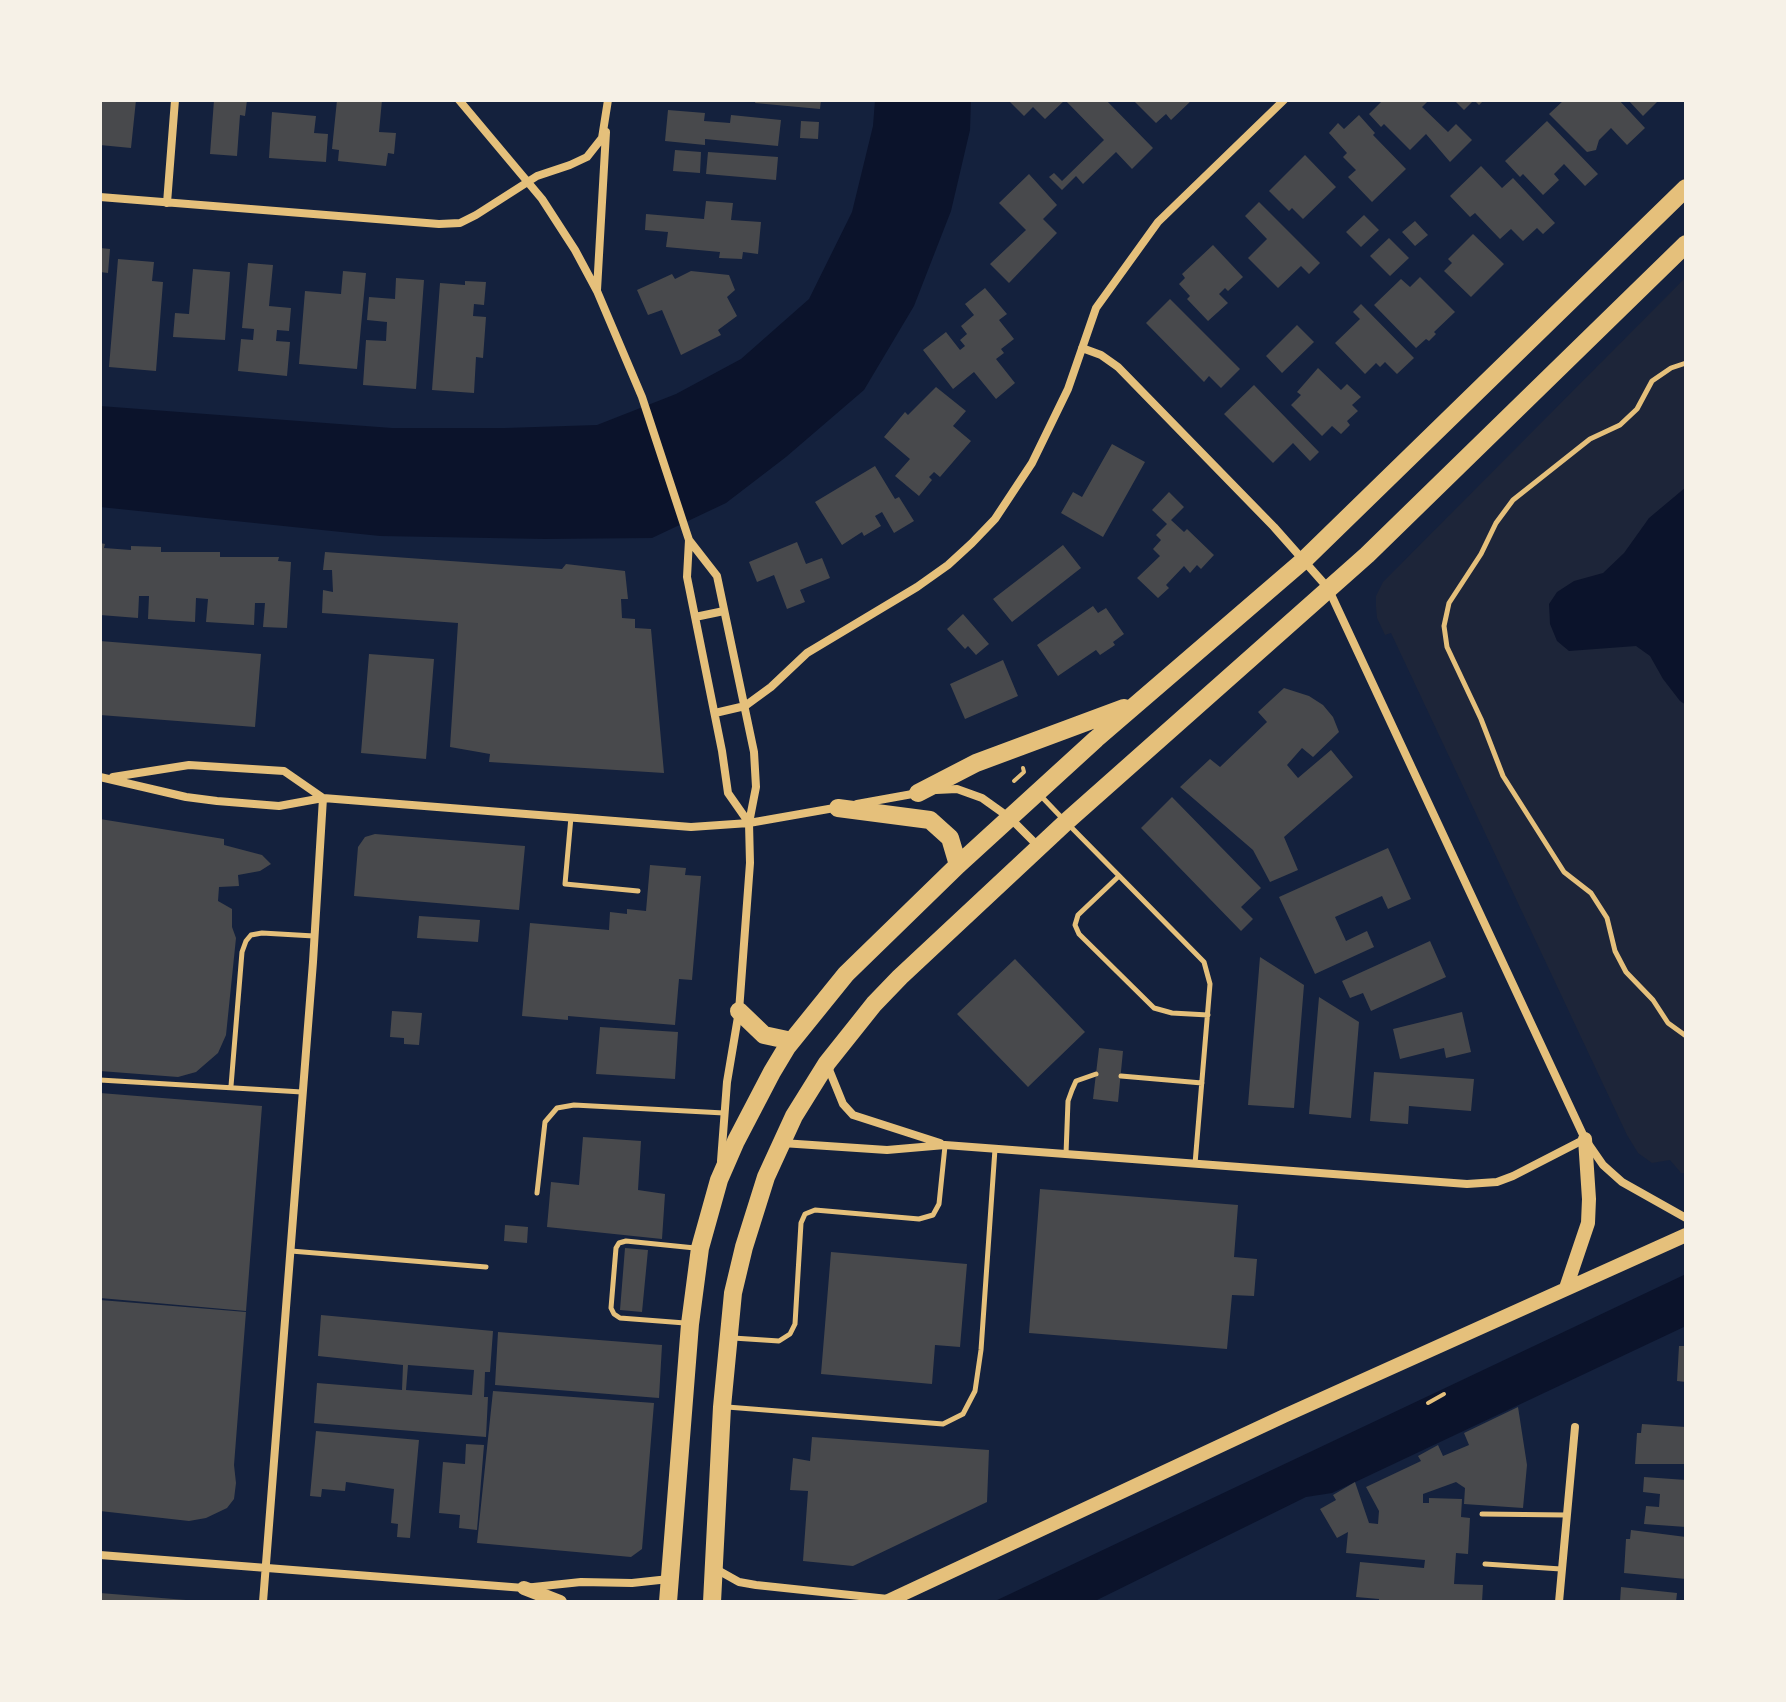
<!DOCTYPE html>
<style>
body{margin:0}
#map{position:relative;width:1786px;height:1702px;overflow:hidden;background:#14213d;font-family:Georgia,serif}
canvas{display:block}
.frame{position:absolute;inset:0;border:102px solid #f6f1e7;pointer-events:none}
</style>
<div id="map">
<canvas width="1786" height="1702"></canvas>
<div class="frame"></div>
</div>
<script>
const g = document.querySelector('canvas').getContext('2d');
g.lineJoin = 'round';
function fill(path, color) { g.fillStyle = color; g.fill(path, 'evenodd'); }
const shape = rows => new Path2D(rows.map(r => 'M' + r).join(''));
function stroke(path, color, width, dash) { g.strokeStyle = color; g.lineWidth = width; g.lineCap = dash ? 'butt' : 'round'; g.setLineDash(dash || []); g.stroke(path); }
fill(shape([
 [1686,277,1686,1173,1681,1173,1670,1160,1652,1163,1638,1153,1627,1135,1391,633,1385,635,1377,618,1376,607,1376,596,1383,582]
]), '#1d2539');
fill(shape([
 [875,100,971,100,970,130,951,211,914,306,864,390,786,457,726,503,652,538,545,539,380,536,100,507,100,406,392,428,505,428,597,425,676,394,741,359,809,299,852,212,873,126],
 [1686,487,1686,705,1680,701,1663,679,1650,656,1636,646,1569,651,1557,641,1550,624,1549,604,1557,592,1574,581,1603,573,1624,553,1649,518],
 [1686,1274,1686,1326,1332,1493,1306,1497,1093,1602,993,1602]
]), '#0b132b');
fill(shape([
 [100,100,136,100,131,148,100,145],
 [214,100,247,100,245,116,240,115,237,156,210,154],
 [337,100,382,100,379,132,396,133,394,154,388,153,386,166,338,161,339,150,332,149],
 [756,100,821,100,820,109,755,103],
 [1008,100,1106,100,1153,148,1132,169,1116,152,1083,184,1076,176,1062,190,1049,177,1054,173,1062,181,1104,140,1065,100,1045,119,1033,107,1024,116],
 [1133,100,1192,100,1171,120,1166,114,1156,123],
 [1383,100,1429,100,1422,107,1448,132,1456,124,1472,140,1450,162,1426,134,1410,150,1384,124,1381,127,1369,114],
 [1454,100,1484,100,1479,105,1474,100,1464,110],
 [1564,100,1619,100,1645,128,1627,145,1611,128,1599,140,1596,150,1587,152,1549,114],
 [1628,100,1659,100,1643,116],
 [668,110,705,113,704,121,730,123,731,115,781,120,778,146,705,139,705,145,665,141],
 [272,112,316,116,314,133,328,134,326,162,269,158],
 [1359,115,1375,133,1373,135,1406,169,1372,202,1348,177,1356,170,1343,157,1347,153,1329,133,1338,123,1344,129],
 [801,121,819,122,818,139,800,138],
 [1547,121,1598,174,1585,186,1564,164,1554,174,1559,180,1543,195,1523,174,1520,177,1505,161],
 [675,150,701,152,700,173,673,171],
 [708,152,778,157,776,180,706,174],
 [1305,155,1336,187,1303,219,1292,208,1289,211,1269,191],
 [1481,166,1502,188,1513,178,1555,223,1543,234,1537,228,1523,241,1511,229,1500,239,1475,213,1470,217,1450,196],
 [1029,174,1057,205,1043,219,1057,233,1009,283,990,264,1026,230,999,203],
 [706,201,733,203,731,220,761,222,758,254,743,252,742,259,719,258,720,252,666,247,668,232,645,230,646,214,704,219],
 [1259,202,1320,263,1309,274,1301,266,1278,288,1248,258,1267,239,1245,216],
 [1364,215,1379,230,1361,247,1346,232],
 [1415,221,1428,235,1415,246,1402,232],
 [1473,234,1504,264,1471,297,1444,271,1452,263,1448,259],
 [1389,238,1409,258,1390,276,1370,256],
 [1213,245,1243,277,1228,291,1225,288,1219,294,1228,303,1208,321,1187,299,1190,296,1179,284,1185,278,1182,274],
 [100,248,110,249,108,273,100,272],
 [118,259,154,262,152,281,163,282,156,371,109,367],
 [248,263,273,265,269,306,291,308,289,331,277,330,276,341,290,342,287,376,238,371,241,339,253,340,254,329,242,328],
 [193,269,230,272,225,340,173,337,175,313,189,314],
 [343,271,366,273,357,369,299,364,305,291,341,294],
 [691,271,729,275,735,290,727,297,737,316,718,330,721,335,681,355,662,310,648,315,637,290,672,274,675,279],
 [1420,277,1455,312,1434,332,1436,334,1429,341,1426,339,1416,348,1374,305,1401,279,1410,287],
 [396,278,424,280,416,389,363,385,366,340,386,341,387,322,367,320,369,297,395,299],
 [465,281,486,282,484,305,474,304,473,316,486,317,483,358,476,357,474,393,432,390,440,283,465,285],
 [985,288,1007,314,999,320,1014,339,1001,349,1004,353,996,359,1015,383,996,399,974,372,953,389,923,350,946,332,960,350,965,346,960,340,967,334,961,326,974,315,965,304],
 [1170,299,1240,369,1221,388,1209,376,1204,382,1146,323],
 [1361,304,1414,358,1397,374,1385,362,1380,367,1376,363,1365,374,1335,343,1360,319,1353,312],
 [1297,325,1314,342,1282,373,1266,356],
 [1318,368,1341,390,1347,384,1361,397,1352,405,1358,411,1347,421,1350,425,1341,434,1332,426,1322,436,1291,405,1301,395,1297,392],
 [1254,385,1319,452,1310,461,1293,443,1273,463,1224,414],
 [936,387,966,411,953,426,971,441,940,477,934,472,929,477,932,480,919,496,895,476,910,459,884,437,905,412,908,415],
 [1112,444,1145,462,1103,537,1061,513,1073,492,1082,497],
 [875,466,895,499,899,497,914,521,894,533,882,512,875,516,881,526,864,536,862,532,842,545,815,502],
 [1169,492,1184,507,1171,520,1184,532,1187,529,1214,555,1201,569,1197,565,1190,573,1184,566,1166,585,1169,588,1158,598,1137,578,1160,556,1153,549,1161,540,1156,535,1167,524,1152,510],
 [797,542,806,564,822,558,830,578,800,590,805,602,787,609,774,575,757,582,749,562],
 [100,543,105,544,104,548,131,550,131,546,161,547,161,552,220,552,220,557,279,557,278,561,291,562,287,628,263,627,265,603,255,603,254,625,206,622,208,599,196,598,195,622,148,619,149,596,139,596,138,618,100,615],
 [1063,545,1081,568,1012,622,993,599],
 [325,552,562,569,566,564,625,571,628,599,621,599,622,618,635,619,635,628,651,629,664,773,489,762,490,754,450,747,458,623,322,613,323,590,333,592,332,570,323,570],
 [1093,606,1098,613,1106,608,1124,634,1113,642,1115,645,1100,655,1096,650,1058,676,1037,645],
 [963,614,989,644,976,655,968,646,965,649,947,629],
 [100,641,261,654,255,727,100,715],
 [369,654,434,659,426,759,361,753],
 [1003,660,1018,696,965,719,950,684],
 [1284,688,1309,696,1323,705,1333,717,1339,732,1313,757,1302,748,1287,765,1298,778,1331,750,1353,777,1284,837,1298,870,1270,882,1253,850,1180,787,1210,759,1220,767,1267,722,1258,712],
 [1172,797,1261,888,1241,907,1253,919,1241,931,1141,828],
 [100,819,224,839,224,845,262,855,271,864,260,871,238,875,239,886,219,887,218,901,232,909,232,927,236,938,226,1035,218,1053,196,1072,178,1077,100,1071],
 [375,834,525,846,519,910,354,896,358,847,365,837],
 [1388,848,1411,899,1388,909,1382,896,1335,917,1346,941,1367,931,1374,947,1315,974,1279,897],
 [650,865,686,868,685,875,701,876,692,980,679,979,675,1025,568,1016,568,1020,522,1016,530,923,609,930,610,912,627,914,627,909,646,911],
 [419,916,480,920,478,942,417,938],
 [1430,941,1446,977,1371,1011,1363,993,1350,998,1342,981],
 [1260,957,1304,985,1294,1108,1248,1105],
 [1015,959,1085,1032,1028,1087,957,1014],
 [1319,997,1359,1022,1351,1118,1309,1114],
 [392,1011,422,1013,419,1045,404,1044,404,1038,390,1037],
 [1462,1012,1471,1052,1446,1058,1444,1048,1400,1059,1393,1029],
 [600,1027,678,1032,675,1079,596,1074],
 [1099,1048,1123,1051,1118,1102,1093,1099],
 [1374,1072,1474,1079,1471,1111,1409,1106,1408,1124,1370,1121],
 [100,1093,262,1106,246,1311,100,1298],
 [583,1137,641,1141,638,1190,665,1194,662,1239,547,1227,551,1182,579,1185],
 [1040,1189,1238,1205,1234,1257,1257,1259,1254,1296,1232,1295,1227,1349,1029,1333],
 [505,1225,528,1227,527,1243,504,1241],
 [625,1248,648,1250,642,1312,620,1310],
 [831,1252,967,1264,960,1347,935,1345,932,1384,821,1374],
 [100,1300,246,1312,234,1465,236,1483,234,1499,227,1508,206,1518,189,1521,100,1511],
 [321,1315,493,1331,490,1372,485,1372,484,1397,488,1397,486,1437,314,1423,317,1383,402,1390,403,1365,318,1356],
 [408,1365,474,1370,472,1395,406,1390],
 [498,1332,662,1345,659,1398,495,1385],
 [1679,1346,1686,1346,1686,1382,1677,1381],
 [493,1391,654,1403,642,1549,631,1557,477,1543],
 [1518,1407,1527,1465,1523,1508,1464,1504,1465,1488,1456,1482,1423,1494,1423,1503,1429,1503,1429,1498,1462,1499,1461,1517,1470,1518,1468,1554,1456,1553,1454,1584,1483,1585,1482,1602,1379,1602,1379,1599,1356,1597,1360,1562,1424,1568,1425,1560,1346,1553,1348,1532,1337,1538,1320,1509,1336,1500,1333,1495,1355,1482,1369,1523,1378,1524,1379,1511,1366,1487,1421,1461,1418,1456,1438,1445,1443,1456,1469,1445,1464,1433],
 [1642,1424,1686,1427,1685,1464,1635,1464,1637,1433,1641,1433],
 [316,1431,419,1440,410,1538,397,1537,398,1524,391,1523,394,1489,346,1482,345,1491,322,1489,321,1497,310,1496],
 [812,1437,989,1450,987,1502,853,1566,803,1561,808,1491,790,1490,793,1458,810,1461],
 [466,1444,484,1445,477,1530,459,1528,460,1515,439,1513,443,1462,465,1464],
 [1644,1477,1686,1480,1686,1527,1644,1524,1646,1506,1659,1507,1660,1494,1643,1492],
 [1631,1530,1686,1537,1686,1579,1624,1573,1626,1539,1630,1539],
 [1621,1587,1677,1593,1676,1602,1620,1602],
 [100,1593,186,1600,186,1602,100,1602]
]), '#48494c');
stroke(shape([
 [1014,781,1024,772,1023,768],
 [1428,1403,1444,1394]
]), '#e5c07b', 4);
stroke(shape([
 [1686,363,1671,368,1652,381,1637,409,1620,425,1590,439,1513,500,1496,523,1481,554,1449,603,1444,626,1447,647,1481,719,1503,776,1564,872,1591,893,1607,918,1615,951,1626,972,1653,1000,1668,1023,1686,1036],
 [1041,796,1062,818],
 [571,817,565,884,638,891],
 [1069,825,1204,962,1210,984,1195,1164],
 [1119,876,1078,915,1075,925,1079,934,1154,1008,1172,1013,1208,1015],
 [1121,1076,1202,1083],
 [100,1080,302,1092],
 [231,1086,242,952,246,941,251,935,262,933,314,936],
 [1066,1154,1068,1101,1072,1090,1076,1081,1096,1074],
 [537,1193,545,1122,557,1108,574,1105,724,1113],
 [291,1251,486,1267],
 [685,1323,620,1318,614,1314,611,1308,616,1248,619,1243,626,1241,695,1248],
 [733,1338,779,1341,790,1334,795,1324,801,1223,805,1214,815,1210,919,1219,933,1215,939,1204,945,1146],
 [727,1407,943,1424,963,1414,975,1391,981,1350,995,1149],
 [1482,1514,1566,1515],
 [1485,1564,1561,1569]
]), '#e5c07b', 5);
stroke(shape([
 [459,100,542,199,575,250,597,291,642,397,689,540,717,576,754,752,756,787,749,823,750,863,739,1011,727,1082,721,1161],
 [100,197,439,224,460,223,476,215,537,176,570,165,587,157,602,138,608,100],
 [167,203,175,100],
 [597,290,606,132],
 [1082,348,1101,355,1118,367,1274,527,1328,588,1585,1139,1603,1165,1622,1182,1686,1218],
 [689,540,687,577,722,751,728,793,749,823],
 [695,617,724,611],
 [715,713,745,706,771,687,807,653,917,587,948,565,972,543,995,519,1032,463,1068,389,1096,308,1158,222,1284,100],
 [100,777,186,797,217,801,279,806,323,798,691,827,749,823,840,807],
 [113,777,189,765,284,771,323,798],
 [936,790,957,789,982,798,1010,818,1038,846],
 [857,804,918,793],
 [828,1067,843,1104,853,1115,940,1143],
 [782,1143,887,1150,945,1145,1467,1184,1497,1182,1513,1176,1585,1139],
 [100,1555,524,1588,581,1582,632,1583,669,1579],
 [714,1568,739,1582,756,1585,888,1599],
 [263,1602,313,962,323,798],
 [1559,1602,1575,1427]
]), '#e5c07b', 8);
stroke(shape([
 [1566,1288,1588,1223,1589,1199,1585,1139],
 [524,1588,560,1602],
 [886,1602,1284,1416,1686,1235]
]), '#e5c07b', 14);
stroke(shape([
 [918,793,976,763,1124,708],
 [838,808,930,820,950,838,958,865],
 [739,1011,764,1035,792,1041],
 [668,1602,690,1324,700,1248,719,1180,736,1141,772,1072,787,1047,846,974,958,865,1096,739,1304,560,1686,188],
 [712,1602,722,1407,733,1293,744,1247,766,1177,794,1116,827,1063,874,1004,900,977,1066,822,1367,555,1686,244]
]), '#e5c07b', 18);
</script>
